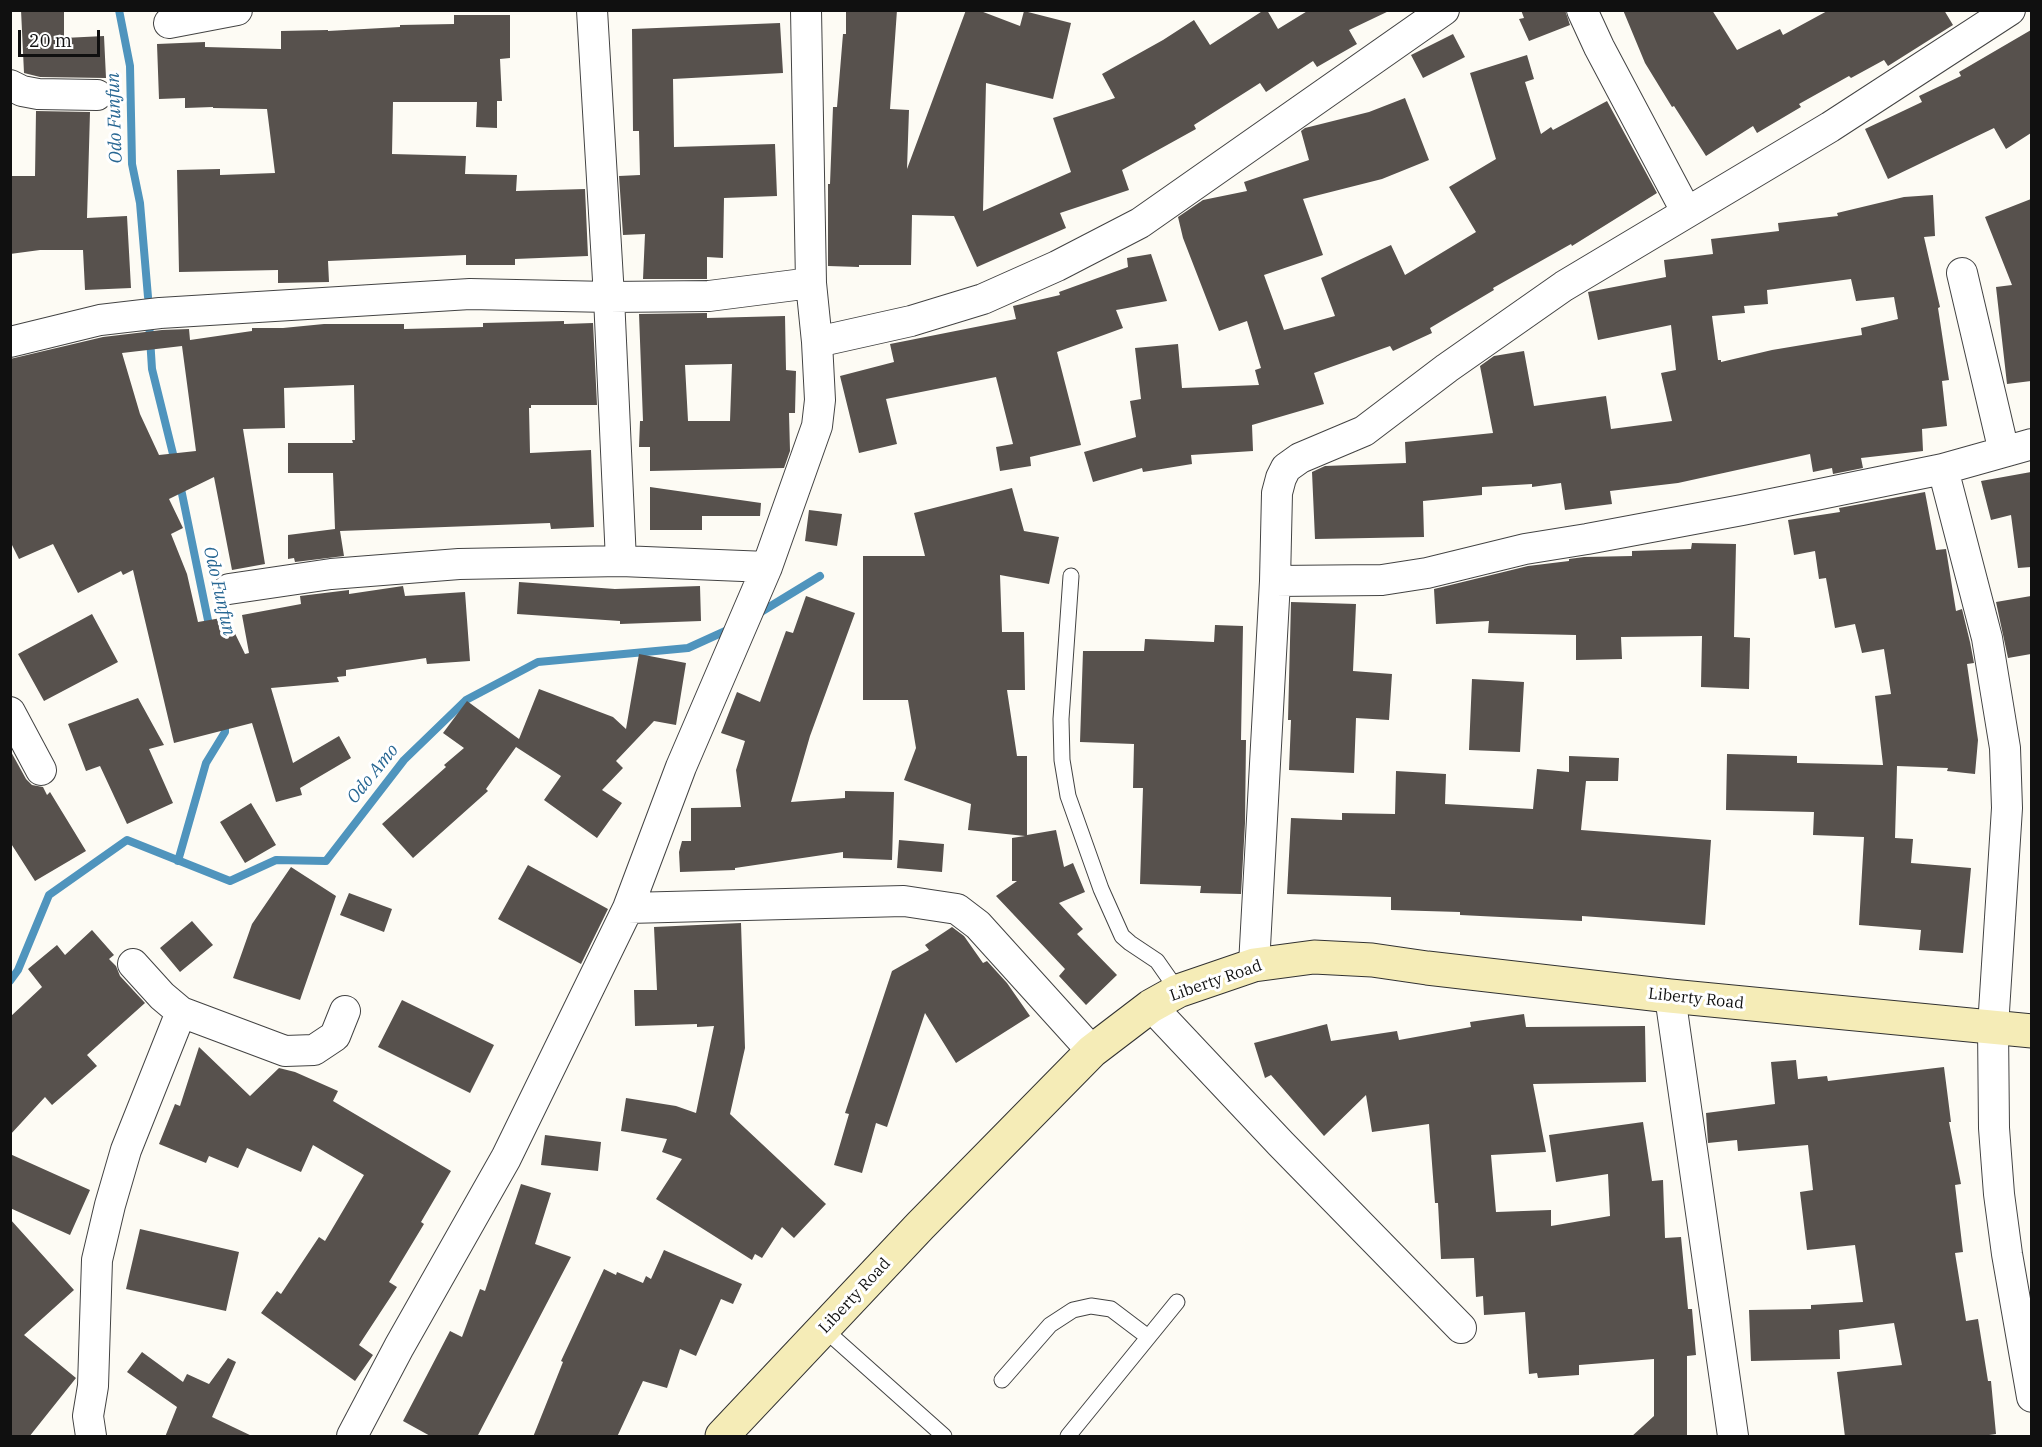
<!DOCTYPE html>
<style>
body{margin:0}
#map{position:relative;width:2042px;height:1447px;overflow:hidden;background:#fdfbf4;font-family:"IBM Plex Serif",serif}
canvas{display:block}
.frame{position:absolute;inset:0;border:12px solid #101010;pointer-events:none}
.scale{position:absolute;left:18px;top:30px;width:82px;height:27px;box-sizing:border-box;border:3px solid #101010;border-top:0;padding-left:8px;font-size:18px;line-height:21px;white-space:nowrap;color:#101010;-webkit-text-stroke:4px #fff;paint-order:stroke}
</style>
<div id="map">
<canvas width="2042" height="1447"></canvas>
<div class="frame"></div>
<div class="scale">20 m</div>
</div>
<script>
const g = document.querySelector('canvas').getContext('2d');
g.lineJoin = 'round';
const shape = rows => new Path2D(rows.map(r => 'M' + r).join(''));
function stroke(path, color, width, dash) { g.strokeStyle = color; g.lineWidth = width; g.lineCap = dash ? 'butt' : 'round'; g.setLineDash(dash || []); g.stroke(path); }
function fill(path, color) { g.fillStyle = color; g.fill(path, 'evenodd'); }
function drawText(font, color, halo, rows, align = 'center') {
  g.font = font + ' "IBM Plex Serif",serif'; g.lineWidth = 6; g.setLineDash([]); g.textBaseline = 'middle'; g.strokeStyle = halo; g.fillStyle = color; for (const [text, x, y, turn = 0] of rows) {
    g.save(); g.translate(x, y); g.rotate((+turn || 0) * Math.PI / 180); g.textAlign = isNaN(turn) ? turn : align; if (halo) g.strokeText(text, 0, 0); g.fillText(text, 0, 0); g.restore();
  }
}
stroke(shape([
 [119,10,130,66,132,164,140,203,148,297],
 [149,322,152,369,175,462],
 [180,484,210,630],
 [756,615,820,576],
 [178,861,206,763,225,732,225,719],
 [10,981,18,970,49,895,127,840,230,881,276,860,326,861,404,760,466,700,538,662,688,648,732,628]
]), '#4f94bd', 8);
fill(shape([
 [21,10,64,10,64,38,104,36,106,78,40,77,24,73],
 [846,10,897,10,890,109,909,110,907,169,966,10,978,10,1020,26,1024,11,1071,23,1053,99,986,83,983,211,1071,172,1053,118,1115,98,1102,74,1163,40,1194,20,1210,45,1264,10,1267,10,1278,29,1309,10,1391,10,1349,30,1357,44,1317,67,1313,61,1266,92,1260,83,1194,125,1196,129,1122,170,1129,190,1060,213,1066,228,977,267,954,216,912,215,911,265,859,265,859,267,828,266,828,184,830,184,833,107,837,107,843,34,846,34],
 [1521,10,1565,10,1570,25,1529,41,1519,19,1524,18],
 [1623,10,1712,10,1737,50,1780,29,1783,35,1829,10,1944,10,1953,25,1888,66,1884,60,1851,78,1849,76,1799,104,1801,107,1757,133,1753,126,1706,156,1674,106,1672,107,1645,63],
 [454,15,510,15,510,58,500,59,502,101,497,101,497,128,476,127,477,102,393,102,392,154,466,156,465,174,517,175,516,191,585,189,588,256,515,259,515,265,466,265,466,255,328,261,329,282,278,283,278,270,179,272,177,170,220,169,220,175,275,173,267,109,213,108,213,107,185,108,185,98,159,99,157,44,205,42,205,47,281,49,281,31,328,30,328,31,400,27,400,25,454,24],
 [780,23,783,73,673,79,674,147,775,144,777,196,724,198,723,258,707,257,707,279,643,279,645,234,623,235,619,176,640,175,639,131,633,131,632,29],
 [2031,30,2031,133,2006,149,1994,128,1888,179,1865,129,1922,102,1919,96,1961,76,1959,72],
 [1453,34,1465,57,1423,78,1411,55],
 [1527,55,1534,79,1525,82,1541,134,1551,127,1553,130,1607,101,1657,193,1572,246,1571,244,1493,288,1494,290,1430,328,1432,333,1393,351,1390,346,1314,373,1324,404,1252,425,1253,451,1191,455,1192,464,1143,472,1142,468,1093,482,1084,452,1136,437,1130,401,1141,399,1135,348,1178,344,1182,388,1259,385,1255,370,1261,368,1247,321,1219,331,1183,238,1178,217,1203,200,1247,191,1244,182,1309,160,1301,131,1305,128,1369,112,1405,98,1429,160,1382,179,1303,199,1323,255,1264,275,1284,330,1335,316,1321,278,1391,245,1405,275,1476,232,1449,187,1496,159,1470,73],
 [36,111,90,112,87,218,127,216,131,288,85,290,83,250,40,250,10,254,10,176,35,176],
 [1933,195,1935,236,1924,237,1940,307,1938,308,1949,380,1942,381,1947,426,1922,429,1923,451,1861,458,1863,468,1833,474,1832,468,1813,472,1810,454,1678,483,1610,491,1612,504,1565,510,1561,483,1532,487,1532,484,1482,487,1482,495,1423,501,1424,537,1315,539,1312,472,1325,466,1406,463,1405,442,1493,433,1480,366,1494,356,1524,351,1534,406,1606,396,1611,429,1672,421,1661,373,1676,370,1671,325,1598,340,1588,292,1666,277,1664,260,1713,254,1711,239,1779,231,1778,223,1838,216,1837,213,1904,197],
 [1851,279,1856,301,1894,297,1898,319,1861,328,1862,335,1772,350,1721,362,1721,360,1718,360,1712,316,1745,313,1744,306,1768,304,1767,290],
 [2031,199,2031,381,2007,384,1996,287,2012,285,1985,217],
 [1151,254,1167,301,1116,310,1123,328,1057,352,1081,445,1030,457,1031,466,1000,471,996,447,1013,444,996,377,886,399,897,444,859,453,840,376,894,362,890,344,1016,319,1013,306,1060,295,1059,292,1128,267,1127,258],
 [707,313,707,318,785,316,786,370,796,371,795,413,789,413,790,451,784,468,650,471,650,447,639,447,640,421,643,421,639,314],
 [732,364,730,421,688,421,685,365],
 [564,321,564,324,593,323,597,405,531,405,531,408,529,408,530,453,591,450,594,527,551,529,550,523,340,531,344,556,295,562,294,558,288,559,288,535,335,529,333,473,288,473,288,443,353,443,352,440,355,440,354,385,284,388,285,428,243,429,265,564,232,570,214,477,169,499,183,528,171,534,187,574,198,622,227,617,245,654,249,653,242,615,301,604,300,596,349,590,349,594,403,586,405,596,465,592,470,661,427,664,426,658,346,670,346,676,337,677,339,682,271,688,293,763,339,736,351,758,300,788,302,795,276,802,252,723,174,743,133,570,123,575,121,571,78,593,53,544,19,559,10,541,10,359,103,337,162,330,189,329,190,340,252,331,252,328,283,328,324,324,404,324,404,329,483,327,483,323],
 [182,346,196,451,159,455,140,414,122,353],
 [2031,472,2031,567,2018,568,2011,515,1991,520,1981,481],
 [650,487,761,503,760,516,702,516,702,530,650,530],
 [1012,488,1024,531,1059,537,1049,584,1000,575,1002,632,1024,632,1025,690,1007,690,1017,756,1027,756,1027,835,1056,830,1064,867,1073,863,1085,892,1059,903,1083,929,1077,934,1117,975,1086,1005,1059,976,1065,969,996,896,1017,881,1012,881,1012,838,1025,836,968,830,971,804,904,780,916,748,908,700,863,700,863,556,925,556,914,513],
 [1925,492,1936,550,1946,549,1956,611,1962,609,1970,642,1974,663,1967,664,1978,740,1975,774,1947,771,1948,768,1897,766,1895,838,1913,839,1911,863,1971,868,1963,953,1919,950,1921,930,1859,925,1864,837,1813,835,1814,812,1726,810,1727,754,1797,756,1797,763,1883,765,1875,696,1891,694,1884,649,1862,653,1855,624,1835,628,1826,578,1819,579,1815,551,1794,555,1788,520,1840,512,1839,508],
 [809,510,842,514,837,546,805,541],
 [1692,543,1736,544,1734,637,1750,638,1749,689,1701,687,1702,636,1621,637,1622,659,1576,660,1576,635,1488,633,1489,621,1436,624,1434,589,1528,566,1569,561,1569,559,1584,557,1632,556,1632,551,1691,549],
 [519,582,615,589,700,586,701,621,620,624,620,621,517,614],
 [806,596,855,613,810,736,791,802,845,798,845,791,894,792,892,860,843,858,843,852,735,868,735,870,680,872,679,852,682,841,691,841,691,808,741,807,736,770,745,741,721,733,737,692,760,702,786,631,793,633],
 [2031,596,2031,654,2008,658,1996,602],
 [1291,602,1356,604,1353,671,1392,674,1389,720,1356,718,1354,773,1289,770,1291,720,1288,720],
 [92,614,118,662,44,701,18,654],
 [1215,625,1243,626,1241,740,1246,740,1245,823,1241,894,1200,893,1201,886,1140,884,1143,788,1133,788,1134,744,1080,742,1083,651,1144,651,1145,639,1214,642],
 [639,654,686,663,676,725,654,721,616,761,623,768,602,790,622,803,597,838,544,800,561,776,516,747,486,789,488,791,413,858,382,824,446,767,444,765,464,748,443,733,467,701,519,739,539,689,613,717,626,729],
 [1472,679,1524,682,1520,752,1469,750],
 [138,698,164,745,149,749,173,803,127,824,100,766,86,771,68,724],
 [10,750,26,779,32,785,43,787,47,795,50,792,86,851,35,881,10,842],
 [1569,756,1619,758,1618,781,1586,781,1581,830,1711,840,1705,925,1582,916,1582,921,1460,915,1460,912,1391,910,1391,897,1287,894,1291,818,1342,820,1342,813,1395,814,1396,771,1446,774,1445,804,1533,809,1537,769,1569,772],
 [251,803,276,845,245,863,220,822],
 [899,840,944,844,942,872,897,868],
 [528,865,608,909,581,964,498,919],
 [291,867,336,896,300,1000,233,978,252,924],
 [349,893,392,909,384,932,340,915],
 [192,921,213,945,180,972,160,948],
 [741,923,745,1048,730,1114,826,1204,794,1238,782,1227,762,1258,755,1254,752,1260,656,1199,682,1159,662,1152,667,1139,621,1131,626,1098,676,1106,696,1113,714,1026,697,1027,697,1024,635,1026,634,990,657,990,654,927],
 [952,927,964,936,983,963,987,961,1007,983,1030,1016,956,1063,925,1013,887,1127,876,1123,862,1173,834,1165,849,1114,845,1113,892,971,929,950,925,945],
 [92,930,114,955,109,959,116,966,120,976,145,1003,87,1055,97,1066,52,1105,45,1097,10,1135,10,1017,42,987,28,969,57,945,65,955],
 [402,1000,494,1045,470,1093,378,1047],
 [1524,1014,1526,1027,1645,1026,1646,1082,1533,1084,1546,1152,1491,1155,1496,1212,1551,1210,1551,1226,1610,1216,1608,1174,1556,1182,1549,1135,1643,1122,1652,1181,1663,1180,1665,1238,1681,1237,1688,1309,1692,1309,1696,1355,1687,1356,1687,1437,1631,1437,1654,1416,1654,1359,1579,1365,1579,1375,1538,1378,1537,1373,1529,1374,1525,1312,1484,1315,1483,1296,1476,1297,1474,1258,1441,1259,1438,1203,1435,1203,1429,1124,1372,1132,1366,1095,1324,1136,1271,1075,1265,1078,1254,1043,1327,1024,1331,1041,1397,1031,1399,1040,1471,1027,1470,1022],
 [199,1047,250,1096,279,1068,295,1072,338,1091,333,1101,451,1171,421,1222,424,1224,389,1282,397,1287,359,1345,373,1355,355,1381,261,1313,277,1291,281,1294,319,1237,325,1241,364,1175,313,1145,301,1172,247,1148,238,1168,209,1156,206,1163,159,1144,175,1104,180,1106],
 [1796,1060,1798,1079,1827,1076,1828,1081,1944,1067,1951,1122,1949,1122,1961,1184,1955,1185,1963,1252,1955,1253,1966,1321,1978,1319,1988,1381,1991,1381,1996,1434,1975,1437,1845,1437,1837,1372,1902,1365,1894,1323,1839,1330,1840,1359,1751,1361,1749,1310,1811,1309,1811,1305,1863,1302,1855,1245,1807,1250,1800,1192,1813,1190,1808,1145,1738,1151,1737,1140,1708,1143,1706,1113,1775,1104,1771,1062],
 [545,1135,601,1142,598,1171,541,1165],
 [10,1154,90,1190,70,1235,10,1208],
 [521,1184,551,1193,535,1244,571,1257,477,1437,432,1437,403,1421,450,1331,462,1337,480,1289,485,1291],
 [10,1219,74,1290,24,1335,76,1378,29,1437,10,1437],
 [140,1229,239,1252,226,1311,126,1289],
 [664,1250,742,1284,733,1304,721,1299,696,1356,680,1349,667,1388,643,1381,617,1437,533,1437,563,1362,561,1361,604,1269,616,1275,617,1272,643,1283,646,1276,651,1279],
 [142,1352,183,1382,187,1374,209,1384,228,1358,236,1362,212,1417,254,1437,165,1437,177,1407,127,1372]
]), '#57514d');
const lane = shape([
 [1071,576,1061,719,1062,760,1068,796,1101,889,1122,936,1130,943,1157,961,1178,991],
 [824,1329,944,1436],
 [1002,1380,1050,1325,1073,1310,1091,1306,1111,1309,1148,1337],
 [1068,1436,1177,1302]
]);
const street = shape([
 [592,10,609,297,621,561],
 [1582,10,1599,47,1686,211],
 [169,23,237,10],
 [10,85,22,91,38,94,97,95],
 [1962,273,2004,452],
 [10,342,100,320,160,313,470,294,609,297,709,296,811,283],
 [817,342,911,321,983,299,1057,266,1140,223,1444,10],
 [1943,469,1987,638,2005,748,2007,808,1993,1027,1994,1128,1999,1194,2007,1254,2032,1397],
 [1275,581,1382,580,1427,573,1525,549,1587,539,1742,510,1943,469,2032,444],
 [229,589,331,574,459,564,621,561,767,567],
 [10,712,41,770],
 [628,908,904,901,957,909,978,925,1092,1051],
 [133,964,162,996,181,1012,285,1051,314,1050,335,1036,345,1011],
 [1254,965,1275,581,1277,493,1281,478,1286,468,1300,458,1364,431,1447,368,1564,286,1830,127,2010,10],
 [1670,996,1733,1436],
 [1151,1006,1281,1144,1461,1328],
 [91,1436,88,1416,93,1386,97,1260,110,1205,126,1150,181,1012],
 [352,1436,399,1347,506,1158,628,908,681,767,767,567,817,426,820,400,817,342,811,283,806,10]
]);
const secondary = shape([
 [722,1436,920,1226,1092,1051,1151,1006,1178,991,1254,965,1314,957,1372,960,1427,968,1670,996,2032,1031]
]);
stroke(lane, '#434343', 17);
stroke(street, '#434343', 32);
stroke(secondary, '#323232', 35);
stroke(lane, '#fff', 15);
stroke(street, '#fff', 30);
stroke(secondary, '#f5ecb7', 33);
drawText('16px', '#101010', '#fff', [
 ["Liberty Road",1216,981,-19],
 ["Liberty Road",1696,999,6],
 ["Liberty Road",855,1296,-47]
]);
drawText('italic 18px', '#286793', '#fff', [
 ["Odo Funfun",115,118,-92],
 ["Odo Funfun",219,591,77],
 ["Odo Amo",373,774,-51]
]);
</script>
